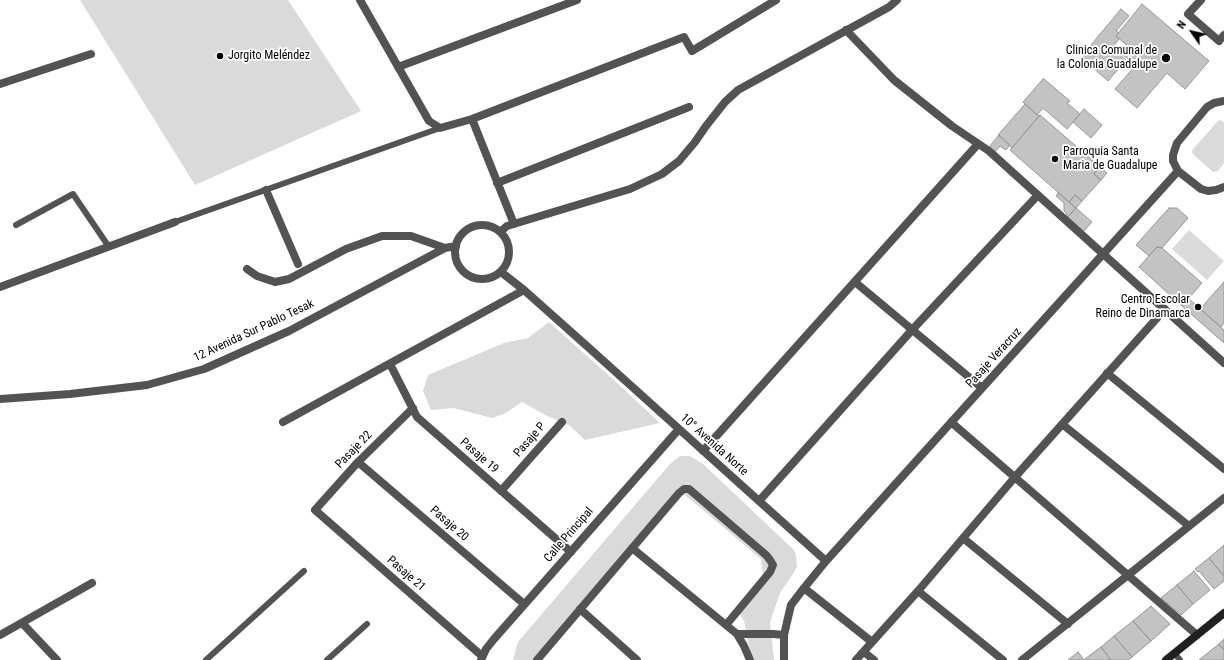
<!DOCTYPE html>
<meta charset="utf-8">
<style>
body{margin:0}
#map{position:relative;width:1224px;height:660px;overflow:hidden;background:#fff;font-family:"Roboto Condensed",sans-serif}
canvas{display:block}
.north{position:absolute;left:1172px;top:12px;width:40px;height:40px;-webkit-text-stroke:3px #fff;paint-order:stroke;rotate:304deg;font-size:11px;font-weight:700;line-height:16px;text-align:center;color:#000}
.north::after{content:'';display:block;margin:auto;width:14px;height:18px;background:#000;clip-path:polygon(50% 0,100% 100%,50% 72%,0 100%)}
</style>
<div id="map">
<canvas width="1224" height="660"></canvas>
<div class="north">N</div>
</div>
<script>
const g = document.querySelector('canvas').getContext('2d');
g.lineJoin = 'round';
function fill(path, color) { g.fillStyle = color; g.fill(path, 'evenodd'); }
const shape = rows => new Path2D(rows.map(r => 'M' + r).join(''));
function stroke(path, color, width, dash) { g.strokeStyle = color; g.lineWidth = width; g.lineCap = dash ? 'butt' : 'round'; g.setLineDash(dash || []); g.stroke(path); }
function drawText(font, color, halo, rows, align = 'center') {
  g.font = font + ' "Roboto Condensed",sans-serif'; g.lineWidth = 3.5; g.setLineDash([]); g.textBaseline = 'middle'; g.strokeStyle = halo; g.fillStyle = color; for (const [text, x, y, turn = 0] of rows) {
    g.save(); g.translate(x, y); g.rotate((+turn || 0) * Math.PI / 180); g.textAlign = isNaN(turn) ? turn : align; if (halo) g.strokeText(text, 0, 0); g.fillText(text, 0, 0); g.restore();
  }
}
fill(shape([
 [80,0,288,0,361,111,195,185],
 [1220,120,1224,122,1224,163,1218,171,1213,172,1194,155,1192,152,1193,149,1218,121],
 [1189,230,1224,261,1207,280,1172,249],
 [549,322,615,381,660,423,585,440,569,425,547,416,522,402,504,414,492,418,454,408,431,410,423,391,428,375,504,343,528,338],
 [680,456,690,456,703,464,794,550,796,555,797,567,793,574,780,593,770,622,774,660,752,660,744,621,736,608,763,575,761,559,684,494,543,659,544,660,513,660,518,642,670,464]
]), '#dadada');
const building = shape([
 [1142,4,1209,61,1185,89,1167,73,1137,108,1115,89,1136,65,1123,55,1129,47,1116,36,1142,4],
 [1121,9,1129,16,1116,31,1119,33,1116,36,1119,39,1112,48,1126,60,1108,81,1081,57,1121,9],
 [1043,79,1044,79,1070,101,1067,103,1080,114,1067,129,1043,108,1037,115,1023,102,1043,79],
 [1025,104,1039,116,1012,148,998,135,1025,104],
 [1084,109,1102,125,1091,138,1073,122,1084,109],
 [1040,115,1100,167,1094,174,1101,180,1082,201,1075,195,1069,202,1010,150,1040,115],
 [999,135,1010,145,1006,150,1000,146,995,152,989,147,999,135],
 [1100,167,1107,173,1101,180,1094,174,1100,167],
 [1058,193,1076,208,1067,218,1065,216,1067,214,1064,211,1064,203,1056,196,1058,193],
 [1075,195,1082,201,1076,208,1069,202,1075,195],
 [1076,208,1092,222,1083,232,1067,218,1076,208],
 [1169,208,1177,208,1188,218,1162,248,1157,247,1149,256,1136,245,1169,208],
 [1157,247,1162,248,1202,283,1182,306,1139,267,1157,247],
 [1224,282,1224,323,1221,327,1200,309,1224,282],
 [1188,298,1224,330,1224,343,1182,306,1188,298],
 [1224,545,1224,576,1209,558,1224,545],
 [1209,558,1224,576,1224,581,1214,589,1199,571,1198,572,1195,569,1209,558],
 [1194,571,1210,590,1193,604,1177,585,1194,571],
 [1177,585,1193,604,1181,615,1161,598,1177,585],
 [1151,606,1170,624,1151,641,1133,621,1151,606],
 [1133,621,1151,641,1132,657,1114,636,1133,621],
 [1114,636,1132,657,1128,660,1111,660,1101,647,1114,636],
 [1224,639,1224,650,1219,644,1224,639],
 [1219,644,1224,650,1224,660,1199,660,1219,644],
 [1101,647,1111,660,1084,660,1090,655,1101,647],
 [1078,652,1084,660,1068,660,1078,652]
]);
fill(building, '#c3c3c3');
stroke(building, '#979797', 1);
stroke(shape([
 [175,222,440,128],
 [16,225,73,194,109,247],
 [1174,653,1180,660],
 [206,660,304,571],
 [327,660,367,624]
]), '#535353', 6);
stroke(shape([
 [360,0,429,121,440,128,472,119,684,37,692,51,776,0],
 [1201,0,1188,14,1219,41,1224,35],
 [846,30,894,80,952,126,989,151,1224,363],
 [398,67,577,0],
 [0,84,91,54],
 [1224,101,1214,103,1207,107,1177,143,1173,155,1173,161,1178,171,1201,189,1208,191,1216,190,1224,187],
 [472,119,514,224],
 [497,183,689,107],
 [266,190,298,264],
 '455 252a27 27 0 1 1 54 0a27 27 0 1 1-54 0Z',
 [500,232,507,226,630,189,662,174,679,161,695,142,706,126,725,102,738,90,889,7,897,0],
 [247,269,257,276,275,282,289,279,346,249,382,236,411,236,445,248],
 [501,272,524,290,588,347,759,501,826,561],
 [855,282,982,388],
 [0,287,175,222],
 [390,364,417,417,571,552],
 [1107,373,1224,469],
 [0,399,70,394,147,385,204,369,289,331,445,248,456,246],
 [413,408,358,462,315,510,482,656],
 [283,422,524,290],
 [951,422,1197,635],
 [1062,424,1189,526],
 [703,451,978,144],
 [358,462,524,604],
 [501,491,562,422],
 [759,501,912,330,1038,195],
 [963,538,1068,624],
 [632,548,737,634,744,646,750,660],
 [804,588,872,642],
 [918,591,1003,660],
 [580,609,637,660],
 [22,623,57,660],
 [737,634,773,634,784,635],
 [0,635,92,583],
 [864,652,874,660],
 [481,660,486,649,494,639,679,429],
 [537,660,679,493,684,489,689,489,766,555,770,560,773,565,770,572,726,625],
 [784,660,784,635,791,605,804,588,826,561,1178,171],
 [856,660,918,591,1015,477,1165,309],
 [1022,660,1224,498]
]), '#535353', 8);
stroke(shape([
 [1166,660,1224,613]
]), '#202020', 8);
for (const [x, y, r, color] of [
 [220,56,4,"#000"],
 [1166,58,5,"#000"],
 [1055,159,4,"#000"],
 [1198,307,4,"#000"]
]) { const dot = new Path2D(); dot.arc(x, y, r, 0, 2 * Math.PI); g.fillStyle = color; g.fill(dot); stroke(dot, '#fff', 1.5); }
drawText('12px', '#000', '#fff', [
 ["Clinica Comunal de",1157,51],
 ["la Colonia Guadalupe",1157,65],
 ["Jorgito Meléndez",228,56,"left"],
 ["Parroquia Santa",1063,152,"left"],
 ["Maria de Guadalupe",1063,166,"left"],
 ["Centro Escolar",1190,300],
 ["Reino de Dinamarca",1190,314]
], 'right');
drawText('12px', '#000', '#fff', [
 ["12 Avenida Sur Pablo Tesak",254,331,-25],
 ["Pasaje Veracruz",994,358,-48],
 ["Pasaje P",530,440,-49],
 ["10° Avenida Norte",714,445,42],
 ["Pasaje 22",354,450,-46],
 ["Pasaje 19",479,456,41],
 ["Pasaje 20",449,524,41],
 ["Calle Principal",569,535,-49],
 ["Pasaje 21",406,574,41]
]);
</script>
